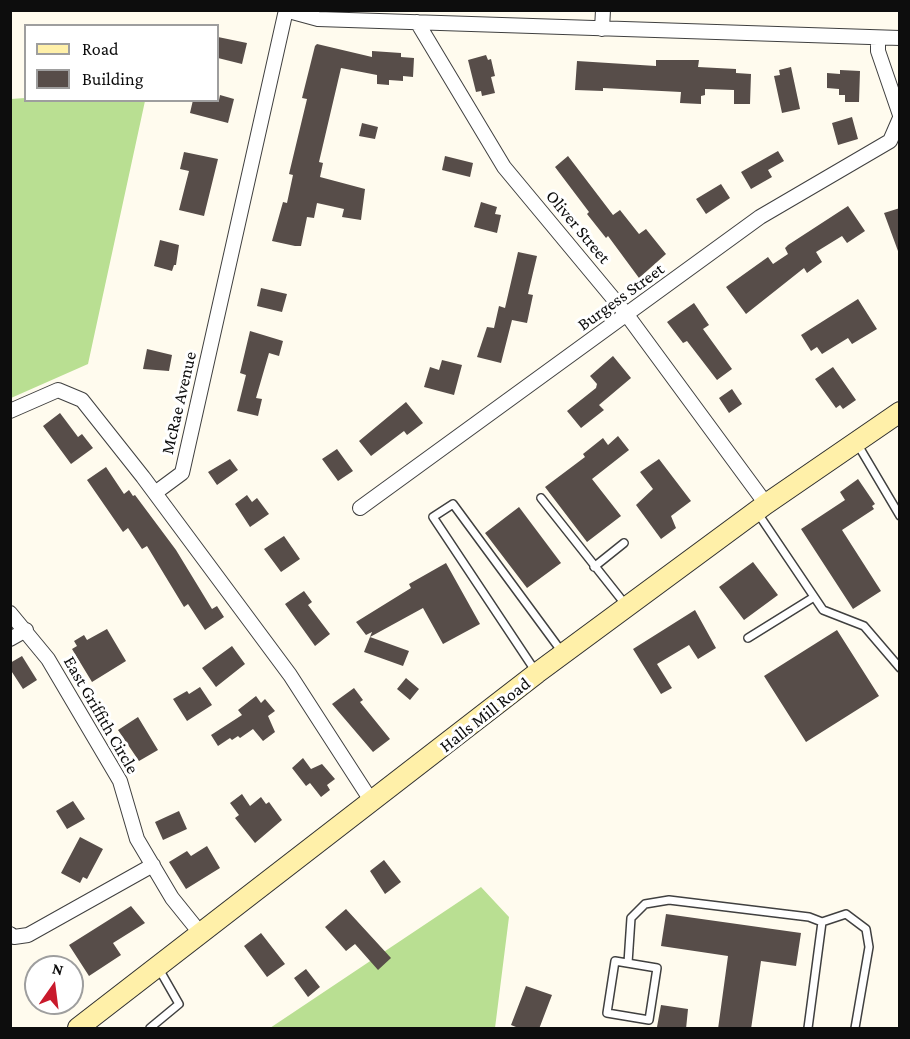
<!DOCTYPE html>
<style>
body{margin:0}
#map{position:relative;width:910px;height:1039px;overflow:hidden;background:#fffbee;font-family:"Crimson Pro",serif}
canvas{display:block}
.frame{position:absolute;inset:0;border:12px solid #0d0d0d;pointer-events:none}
.legend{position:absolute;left:24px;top:24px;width:195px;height:78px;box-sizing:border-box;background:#fff;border:2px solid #9e9e9e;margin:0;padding:8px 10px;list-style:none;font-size:18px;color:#0d0d0d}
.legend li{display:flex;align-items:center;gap:12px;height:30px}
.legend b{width:30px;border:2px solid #9e9e9e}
.north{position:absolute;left:24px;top:955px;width:60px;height:60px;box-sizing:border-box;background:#fff;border:2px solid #9e9e9e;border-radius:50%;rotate:14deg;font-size:16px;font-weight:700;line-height:24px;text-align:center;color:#0d0d0d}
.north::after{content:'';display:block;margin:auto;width:21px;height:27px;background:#c91a2c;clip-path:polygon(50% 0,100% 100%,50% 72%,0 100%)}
</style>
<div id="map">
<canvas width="910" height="1039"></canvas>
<div class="frame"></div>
<ul class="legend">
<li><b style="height:8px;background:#fff0a9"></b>Road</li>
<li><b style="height:16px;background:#574d49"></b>Building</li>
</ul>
<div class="north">N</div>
</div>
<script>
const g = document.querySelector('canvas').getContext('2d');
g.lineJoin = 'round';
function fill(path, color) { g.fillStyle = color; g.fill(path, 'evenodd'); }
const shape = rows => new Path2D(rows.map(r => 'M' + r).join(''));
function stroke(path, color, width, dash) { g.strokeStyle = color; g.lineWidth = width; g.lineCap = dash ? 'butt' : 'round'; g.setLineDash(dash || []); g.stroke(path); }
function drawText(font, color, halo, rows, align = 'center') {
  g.font = font + ' "Crimson Pro",serif'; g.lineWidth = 6; g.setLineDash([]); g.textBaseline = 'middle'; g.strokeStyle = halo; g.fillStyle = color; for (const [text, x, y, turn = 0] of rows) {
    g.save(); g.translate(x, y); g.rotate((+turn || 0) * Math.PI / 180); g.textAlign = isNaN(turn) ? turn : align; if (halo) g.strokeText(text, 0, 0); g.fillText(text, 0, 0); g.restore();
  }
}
fill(shape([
 [25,98,26,100,145,101,88,364,11,398,11,99],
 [481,887,509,917,495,1028,270,1028]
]), '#b9df92');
fill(shape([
 [218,37,247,43,242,64,218,58],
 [317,44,372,57,372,51,401,53,401,57,414,58,413,77,403,76,403,81,389,80,389,85,377,84,377,75,341,68,319,162,323,163,320,177,365,189,361,220,342,217,344,209,317,203,314,218,307,217,301,246,295,246,272,241,283,202,287,203,293,175,289,174,307,99,302,98,315,46],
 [486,55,488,60,491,59,495,76,491,77,495,93,482,96,481,91,476,92,468,60],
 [656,60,699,60,698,67,736,69,736,73,751,74,750,104,734,104,734,90,705,89,705,95,701,96,701,104,680,103,681,92,603,88,603,91,575,90,577,61,656,66],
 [791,67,800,109,782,113,774,76,780,75,779,70],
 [840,70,860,71,859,102,845,102,845,95,839,95,839,89,827,88,827,73,840,74],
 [220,95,234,99,228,123,190,113,193,100,219,100],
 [852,117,858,139,838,145,832,123],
 [362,123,378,127,375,139,359,136],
 [778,151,784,161,768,170,772,177,751,189,741,172],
 [184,152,218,159,204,216,179,210,189,171,180,169],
 [445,156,473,163,470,177,442,170],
 [568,156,613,215,620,210,639,234,646,229,666,254,639,278,608,236,606,238,587,214,589,212,555,167],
 [721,184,730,198,706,214,696,199],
 [481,202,497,207,495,214,501,215,497,233,474,227],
 [848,206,865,231,847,243,842,236,816,252,822,262,807,273,804,268,746,314,726,287,768,257,773,264,788,254,785,248,788,245],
 [900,208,900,251,898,251,884,213],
 [160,240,179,245,176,265,174,265,172,271,154,266],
 [518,252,537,256,528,294,533,295,527,323,512,320,501,363,477,357,487,327,494,328,499,306,505,308],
 [261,288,287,294,282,312,257,306],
 [858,299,877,329,852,344,848,338,822,354,817,347,811,351,801,335],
 [694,303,709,325,703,329,732,369,717,380,687,341,683,343,667,322],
 [250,331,283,341,279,356,269,353,256,398,262,399,258,416,237,411,246,375,240,373],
 [147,349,172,355,169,371,143,369],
 [613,356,631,378,599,405,604,410,581,428,567,411,596,388,597,384,590,376],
 [442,360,462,365,454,395,424,387,430,367,439,370],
 [833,367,856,400,843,409,840,405,836,408,815,379],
 [732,389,742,404,729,413,719,398],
 [406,402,423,423,407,435,404,431,371,456,359,441],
 [60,413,78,437,82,434,93,448,71,464,43,426],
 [618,436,629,450,592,479,621,516,587,542,545,487,585,457,583,454,603,438,608,445],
 [337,449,353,471,338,481,322,459],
 [230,459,238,470,217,485,208,472],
 [659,459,691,501,671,516,676,528,661,539,636,505,653,489,640,472],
 [106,467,124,494,129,490,133,496,135,495,176,550,212,609,217,606,224,617,205,630,188,604,184,607,147,546,142,549,128,528,123,532,87,480],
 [858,479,875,504,872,506,874,509,842,530,881,591,853,609,801,529,845,500,840,492],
 [247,495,252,502,257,498,269,514,250,527,235,504],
 [519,507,561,563,527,588,485,533],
 [284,536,300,559,281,572,264,549],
 [753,562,778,595,744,620,719,587],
 [446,563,480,624,443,644,423,608,370,637,409,651,403,666,364,652,372,632,366,635,356,622,411,588,409,584],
 [304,591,312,602,308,605,330,634,315,646,285,604],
 [695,610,716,648,698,659,689,645,657,664,672,688,661,694,633,649],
 [107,629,126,661,92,682,72,649,77,646,74,641,84,635,87,640],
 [837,630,879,696,806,742,764,676],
 [232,646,245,664,216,687,202,668],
 [22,656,37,680,23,689,10,669,10,663],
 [406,678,419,689,410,700,397,689],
 [200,687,212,705,187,721,173,699,187,691,189,694],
 [354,688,363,700,360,702,390,739,373,752,332,704],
 [256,696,261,703,265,699,275,711,268,716,275,732,263,741,253,729,240,738,238,736,232,740,230,738,218,746,211,735,242,715,238,710],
 [138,717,158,750,139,761,118,730],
 [303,758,311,769,322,764,335,779,327,785,330,790,321,797,310,783,306,786,292,768],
 [242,794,250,806,261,797,266,804,269,802,282,820,255,843,235,818,239,815,230,803],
 [73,801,85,819,67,829,56,811],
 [179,811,187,829,163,840,155,822],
 [80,837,103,849,87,879,83,877,80,883,61,873],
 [207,846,220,868,186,889,169,862,187,851,191,856],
 [384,860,401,882,385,894,370,871],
 [131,906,145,923,113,943,121,955,89,976,69,945],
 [346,909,391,958,378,970,355,944,346,951,325,927],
 [666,914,801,933,796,966,761,961,751,1029,718,1029,728,956,661,946],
 [261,933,285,964,267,977,244,946],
 [306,969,320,987,308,997,294,978],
 [526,986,552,995,539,1029,521,1029,511,1025],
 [661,1005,688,1009,686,1029,657,1027]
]), '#574d49');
const lane = shape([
 [858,445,900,516],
 [541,498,625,604],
 [757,512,823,610,864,626,900,668],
 [594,567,624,543],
 [748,638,814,597],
 [536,672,433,517,453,504,562,652],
 [615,961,657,968,649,1020,607,1013,615,961],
 [628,963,631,918,645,904,669,900,809,917,822,922,846,914,866,929,869,947,855,1028],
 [150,1028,179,1004,159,969],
 [808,1028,822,922]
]);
const street = shape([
 [285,10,318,19,900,38],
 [417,22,504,167,627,315,766,504],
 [602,29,603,10],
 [878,38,878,51,900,115],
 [10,411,58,390,82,400,143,477,290,675,372,802],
 [155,493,182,473,286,10],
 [360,508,760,217,890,141,900,118],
 [10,613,48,659,120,781,137,839,172,898,201,934],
 [10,639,26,630],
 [10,934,14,937,28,935,153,865]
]);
const secondary = shape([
 [78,1028,537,673,766,504,900,412]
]);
stroke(lane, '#404040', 10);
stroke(street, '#404040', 16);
stroke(secondary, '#2f2f2f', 22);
stroke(lane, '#fff', 7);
stroke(street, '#fff', 14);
stroke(secondary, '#fff0a9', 20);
drawText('18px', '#0d0d0d', '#fff', [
 ["Oliver Street",578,227,50],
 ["Burgess Street",621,297,-36],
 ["McRae Avenue",179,403,-77],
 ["East Griffith Circle",101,715,60],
 ["Halls Mill Road",485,715,-38]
]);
</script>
